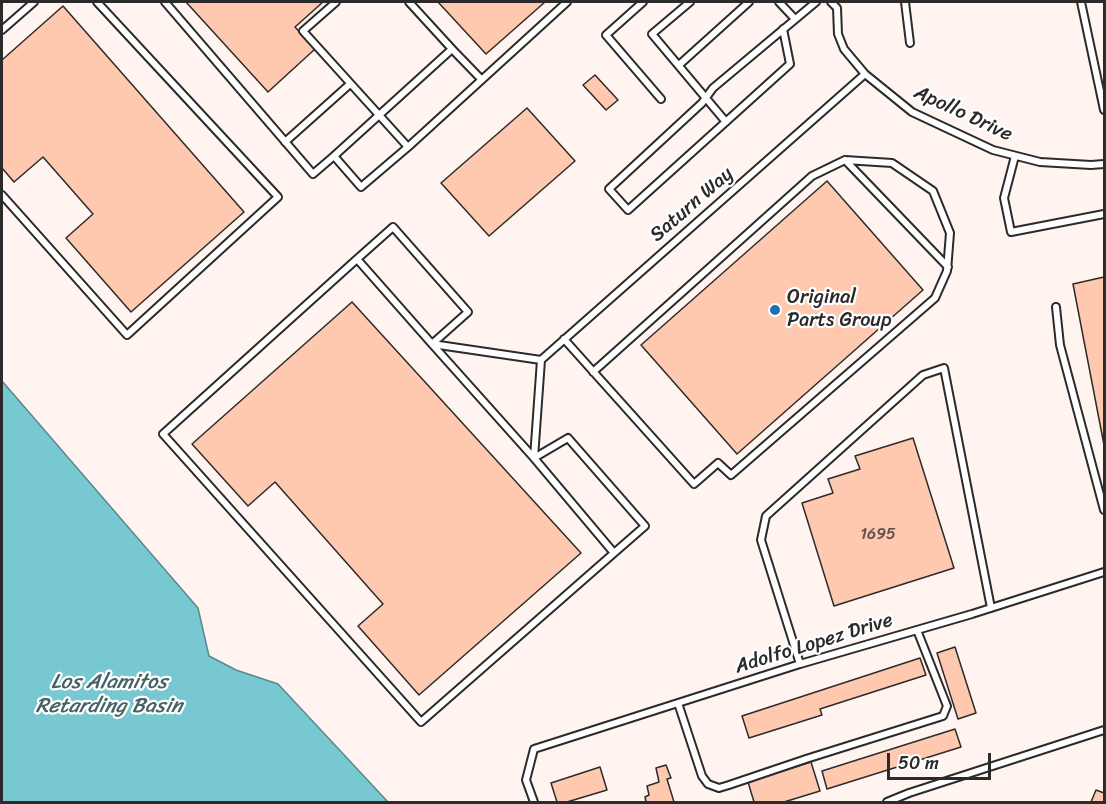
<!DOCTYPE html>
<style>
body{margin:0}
#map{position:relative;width:1106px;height:804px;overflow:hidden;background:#fff4ef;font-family:Sriracha,sans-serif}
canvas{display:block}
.frame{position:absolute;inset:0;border:3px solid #2b2b2b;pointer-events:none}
.scale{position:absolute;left:887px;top:753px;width:104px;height:27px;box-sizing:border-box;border:3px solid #2b2b2b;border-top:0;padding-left:8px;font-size:18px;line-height:21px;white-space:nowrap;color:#2b2b2b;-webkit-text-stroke:4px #fff;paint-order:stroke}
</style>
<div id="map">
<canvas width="1106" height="804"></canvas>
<div class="frame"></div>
<div class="scale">50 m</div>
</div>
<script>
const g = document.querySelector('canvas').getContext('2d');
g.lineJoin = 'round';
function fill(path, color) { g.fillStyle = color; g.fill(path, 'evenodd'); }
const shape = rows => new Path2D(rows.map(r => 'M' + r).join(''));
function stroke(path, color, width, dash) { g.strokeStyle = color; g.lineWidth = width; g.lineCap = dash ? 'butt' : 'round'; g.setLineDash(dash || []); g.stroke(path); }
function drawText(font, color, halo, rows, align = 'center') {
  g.font = font + ' Sriracha,sans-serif'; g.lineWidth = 4.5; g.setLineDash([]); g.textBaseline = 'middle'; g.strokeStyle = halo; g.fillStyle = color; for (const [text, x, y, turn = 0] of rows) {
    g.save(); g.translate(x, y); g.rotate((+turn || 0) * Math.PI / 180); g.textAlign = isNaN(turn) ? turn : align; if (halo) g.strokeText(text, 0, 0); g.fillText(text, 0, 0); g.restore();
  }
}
const water = shape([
 [2,381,198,608,209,656,236,670,278,684,388,802,2,802,2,381]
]);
fill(water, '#77c8d0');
stroke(water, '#59898e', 1.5);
const building = shape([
 [186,2,323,2,295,27,315,49,268,92,186,2],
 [438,2,545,2,486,54,438,2],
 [63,6,244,212,131,312,66,238,93,214,43,157,14,182,2,168,2,60,63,6],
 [595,75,618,100,606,110,583,85,595,75],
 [527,108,575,161,489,236,441,183,527,108],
 [827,181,923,290,737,454,641,345,827,181],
 [1104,277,1104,445,1073,284,1104,277],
 [352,302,581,553,419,695,358,626,383,604,275,482,248,506,192,444,352,302],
 [913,438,954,568,834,606,802,503,833,493,828,479,860,469,855,456,913,438],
 [955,647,976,713,958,719,937,653,955,647],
 [920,658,926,675,820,709,822,715,749,738,742,716,920,658],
 [955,729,961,747,827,789,822,771,955,729],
 [811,762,820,791,784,802,754,802,748,782,811,762],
 [666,765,671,778,667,779,674,802,646,802,645,797,649,795,647,786,659,782,656,768,666,765],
 [600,767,607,790,567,802,557,802,551,783,600,767],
 [1096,790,1104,793,1104,802,1091,802,1096,790]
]);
fill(building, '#fec9af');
stroke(building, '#2b2b2b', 1.5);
const lane = shape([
 [165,2,313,174,334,156,361,187,408,147,303,31,336,2],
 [643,2,606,35,661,99],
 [690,2,652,34,726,122],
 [779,2,795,19],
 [831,2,837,8,838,34,844,49,865,74,912,112,993,150,1040,162,1091,165,1104,164],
 [905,2,910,43],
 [1081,2,1104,110],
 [783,29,790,64,628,210,609,189,702,103,713,88,816,2],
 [2,30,34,2],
 [452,49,481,79],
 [679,65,749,2],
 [285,142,350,84],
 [408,147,567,2],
 [334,156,452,49,409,2],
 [1015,156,1004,198,1011,232,1104,214],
 [845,160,948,267],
 [2,195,127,335,278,197,97,2],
 [357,259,393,227,468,312,432,344,534,458,614,553,421,722,163,434,357,259,432,344,541,360],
 [1056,307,1060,345,1104,510],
 [564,339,694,484,718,463,731,475,935,298,947,271,950,233,933,191,892,163,845,160,812,176,593,372],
 [541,360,865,74],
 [534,458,568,438,645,526,614,553],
 [534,458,541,360],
 [800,664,761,540,766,516,923,375,944,368,991,608],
 [678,703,702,776,708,784,719,788,729,785,806,759,943,716,947,706,917,630],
 [534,802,526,780,534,749,800,664,972,614,1104,572],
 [887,802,909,793,1104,730]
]);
stroke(lane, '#2b2b2b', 10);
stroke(lane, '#fff', 6);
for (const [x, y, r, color] of [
 [775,310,6,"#1f6fb2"]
]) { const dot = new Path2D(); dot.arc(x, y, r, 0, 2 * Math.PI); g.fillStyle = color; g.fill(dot); stroke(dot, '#fff', 2); }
drawText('16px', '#60524c', null, [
 ["1695",878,535]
]);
drawText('20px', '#2b2b2b', '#fff', [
 ["Apollo Drive",963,114,25],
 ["Saturn Way",692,205,-41],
 ["Adolfo Lopez Drive",814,644,-17]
]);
drawText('20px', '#2b2b2b', '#fff', [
 ["Original",787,298],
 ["Parts Group",787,321]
], 'left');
drawText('italic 21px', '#466265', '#fff', [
 ["Los Alamitos",109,683],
 ["Retarding Basin",109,707]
]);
</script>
